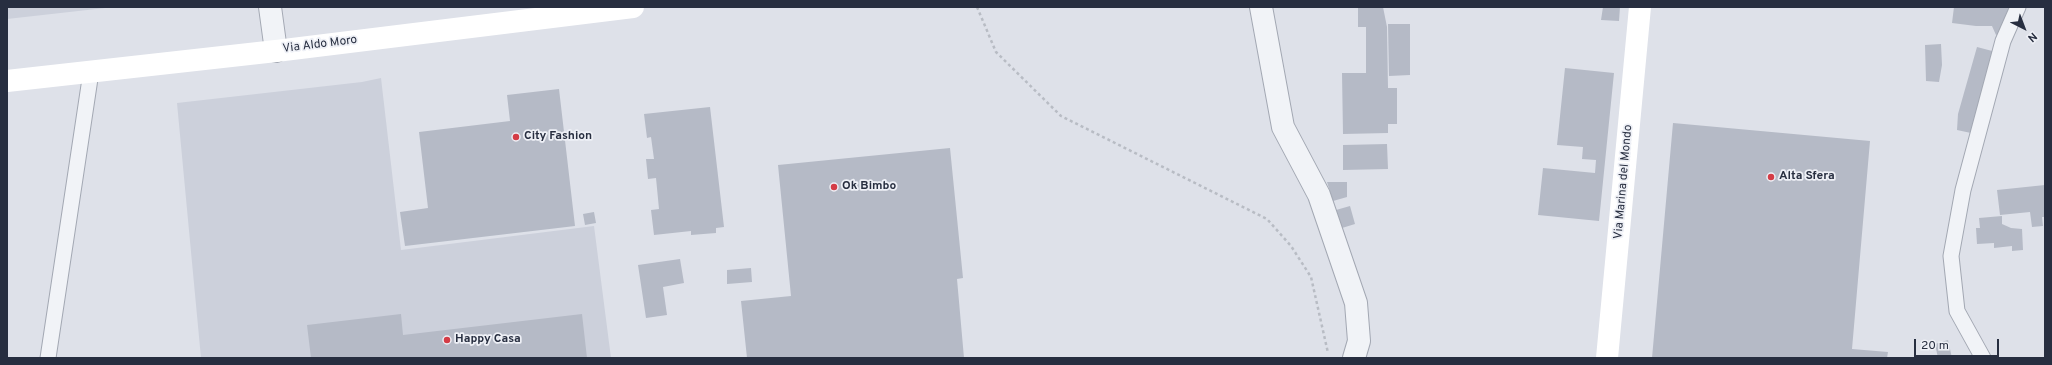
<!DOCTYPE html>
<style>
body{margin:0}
#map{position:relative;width:2052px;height:365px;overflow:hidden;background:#dee1e9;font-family:Overpass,sans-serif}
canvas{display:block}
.frame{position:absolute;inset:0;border:8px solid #272e40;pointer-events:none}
.north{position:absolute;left:2004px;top:8px;width:40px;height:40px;-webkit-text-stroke:3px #eef0f6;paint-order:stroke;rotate:138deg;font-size:11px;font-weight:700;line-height:16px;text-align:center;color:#272e40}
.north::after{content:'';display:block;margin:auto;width:14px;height:18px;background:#272e40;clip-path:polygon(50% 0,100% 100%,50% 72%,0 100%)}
.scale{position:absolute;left:1914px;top:339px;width:85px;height:18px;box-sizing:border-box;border:2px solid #272e40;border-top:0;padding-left:5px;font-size:12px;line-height:14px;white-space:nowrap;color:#272e40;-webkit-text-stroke:3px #eef0f6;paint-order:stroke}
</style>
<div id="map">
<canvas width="2052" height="365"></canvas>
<div class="frame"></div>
<div class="north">N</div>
<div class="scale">20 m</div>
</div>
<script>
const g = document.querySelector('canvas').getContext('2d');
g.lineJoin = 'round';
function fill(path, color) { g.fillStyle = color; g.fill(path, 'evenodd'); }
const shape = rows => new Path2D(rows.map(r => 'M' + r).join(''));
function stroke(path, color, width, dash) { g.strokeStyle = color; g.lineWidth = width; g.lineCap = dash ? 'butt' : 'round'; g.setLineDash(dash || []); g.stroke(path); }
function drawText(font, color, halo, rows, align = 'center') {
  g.font = font + ' Overpass,sans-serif'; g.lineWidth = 3.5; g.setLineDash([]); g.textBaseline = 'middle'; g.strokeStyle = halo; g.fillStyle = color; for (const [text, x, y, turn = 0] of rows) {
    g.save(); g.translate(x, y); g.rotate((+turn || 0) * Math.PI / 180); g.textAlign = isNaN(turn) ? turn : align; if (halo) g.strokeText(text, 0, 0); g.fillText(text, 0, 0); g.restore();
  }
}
fill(shape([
 [7,7,114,7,7,19],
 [381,78,401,250,594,226,611,358,201,358,177,103,362,82]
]), '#ccd0db');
fill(shape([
 [1358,7,1383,7,1387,27,1388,88,1397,88,1397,124,1388,124,1388,133,1343,134,1342,73,1366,73,1366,27,1358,27],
 [1603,7,1620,7,1619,21,1601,20],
 [1954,7,2014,7,2005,30,1996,35,1992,26,1976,26,1952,23],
 [1388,24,1410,24,1410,75,1389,76],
 [1941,44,1942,65,1939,82,1926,81,1925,45],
 [1977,47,1996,52,1971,133,1957,130,1958,114],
 [1565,68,1614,73,1599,221,1538,215,1543,168,1595,173,1596,160,1582,159,1583,147,1557,145],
 [559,89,575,226,405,246,400,212,428,208,419,132,510,121,507,95],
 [710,107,724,227,716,228,716,233,691,235,691,231,654,235,651,210,659,209,656,178,648,179,646,159,654,159,651,137,647,138,644,114],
 [1673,123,1870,141,1852,349,1888,352,1887,358,1652,358],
 [1387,144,1388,169,1343,170,1343,145],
 [950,148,963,278,957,279,964,358,747,358,741,301,791,296,778,165],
 [1327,182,1347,182,1347,197,1333,201],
 [2045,185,2045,217,2042,217,2043,226,2032,227,2030,212,2000,215,1997,190],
 [1350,206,1355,224,1342,228,1336,210],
 [594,212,596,223,585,225,583,214],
 [2002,216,2002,224,2011,228,2022,229,2023,250,2012,251,2012,246,1994,248,1994,243,1977,244,1976,228,1980,228,1979,218],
 [680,259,684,283,663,287,667,315,646,318,638,265],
 [751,268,752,282,727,284,727,270],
 [401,314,403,335,582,314,587,358,311,358,307,325],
 [1948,340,1952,358,1938,358,1935,344]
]), '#b5bac6');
const lane = shape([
 [48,358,91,72],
 [1983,358,1957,311,1951,256,1963,190,2003,41,2018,7]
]);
const street = shape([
 [270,7,276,51],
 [1261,7,1283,127,1319,195,1356,303,1359,341,1354,358]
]);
stroke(lane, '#a3a8b3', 17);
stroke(street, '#a3a8b3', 24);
stroke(shape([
 [977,7,996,52,1061,116,1267,219,1291,246,1311,277,1328,353]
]), '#b8bcc4', 2.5, [3, 3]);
stroke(lane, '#f1f3f7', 15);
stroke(street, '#f1f3f7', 22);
stroke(shape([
 [7,81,276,51,633,7],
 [1607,358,1640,7]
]), '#fff', 22);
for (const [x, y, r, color] of [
 [516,137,4,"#d43c46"],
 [1771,177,4,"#d43c46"],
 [834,187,4,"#d43c46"],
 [447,340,4,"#d43c46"]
]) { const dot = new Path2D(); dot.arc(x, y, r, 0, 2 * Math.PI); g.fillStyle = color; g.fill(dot); stroke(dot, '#eef0f6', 1.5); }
drawText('12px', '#272e40', '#eef0f6', [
 ["Via Aldo Moro",320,45,-7],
 ["Via Marina del Mondo",1624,182,-85]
]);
drawText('bold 12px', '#272e40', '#eef0f6', [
 ["City Fashion",524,137],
 ["Alta Sfera",1779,177],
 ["Ok Bimbo",842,187],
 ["Happy Casa",455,340]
], 'left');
</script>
